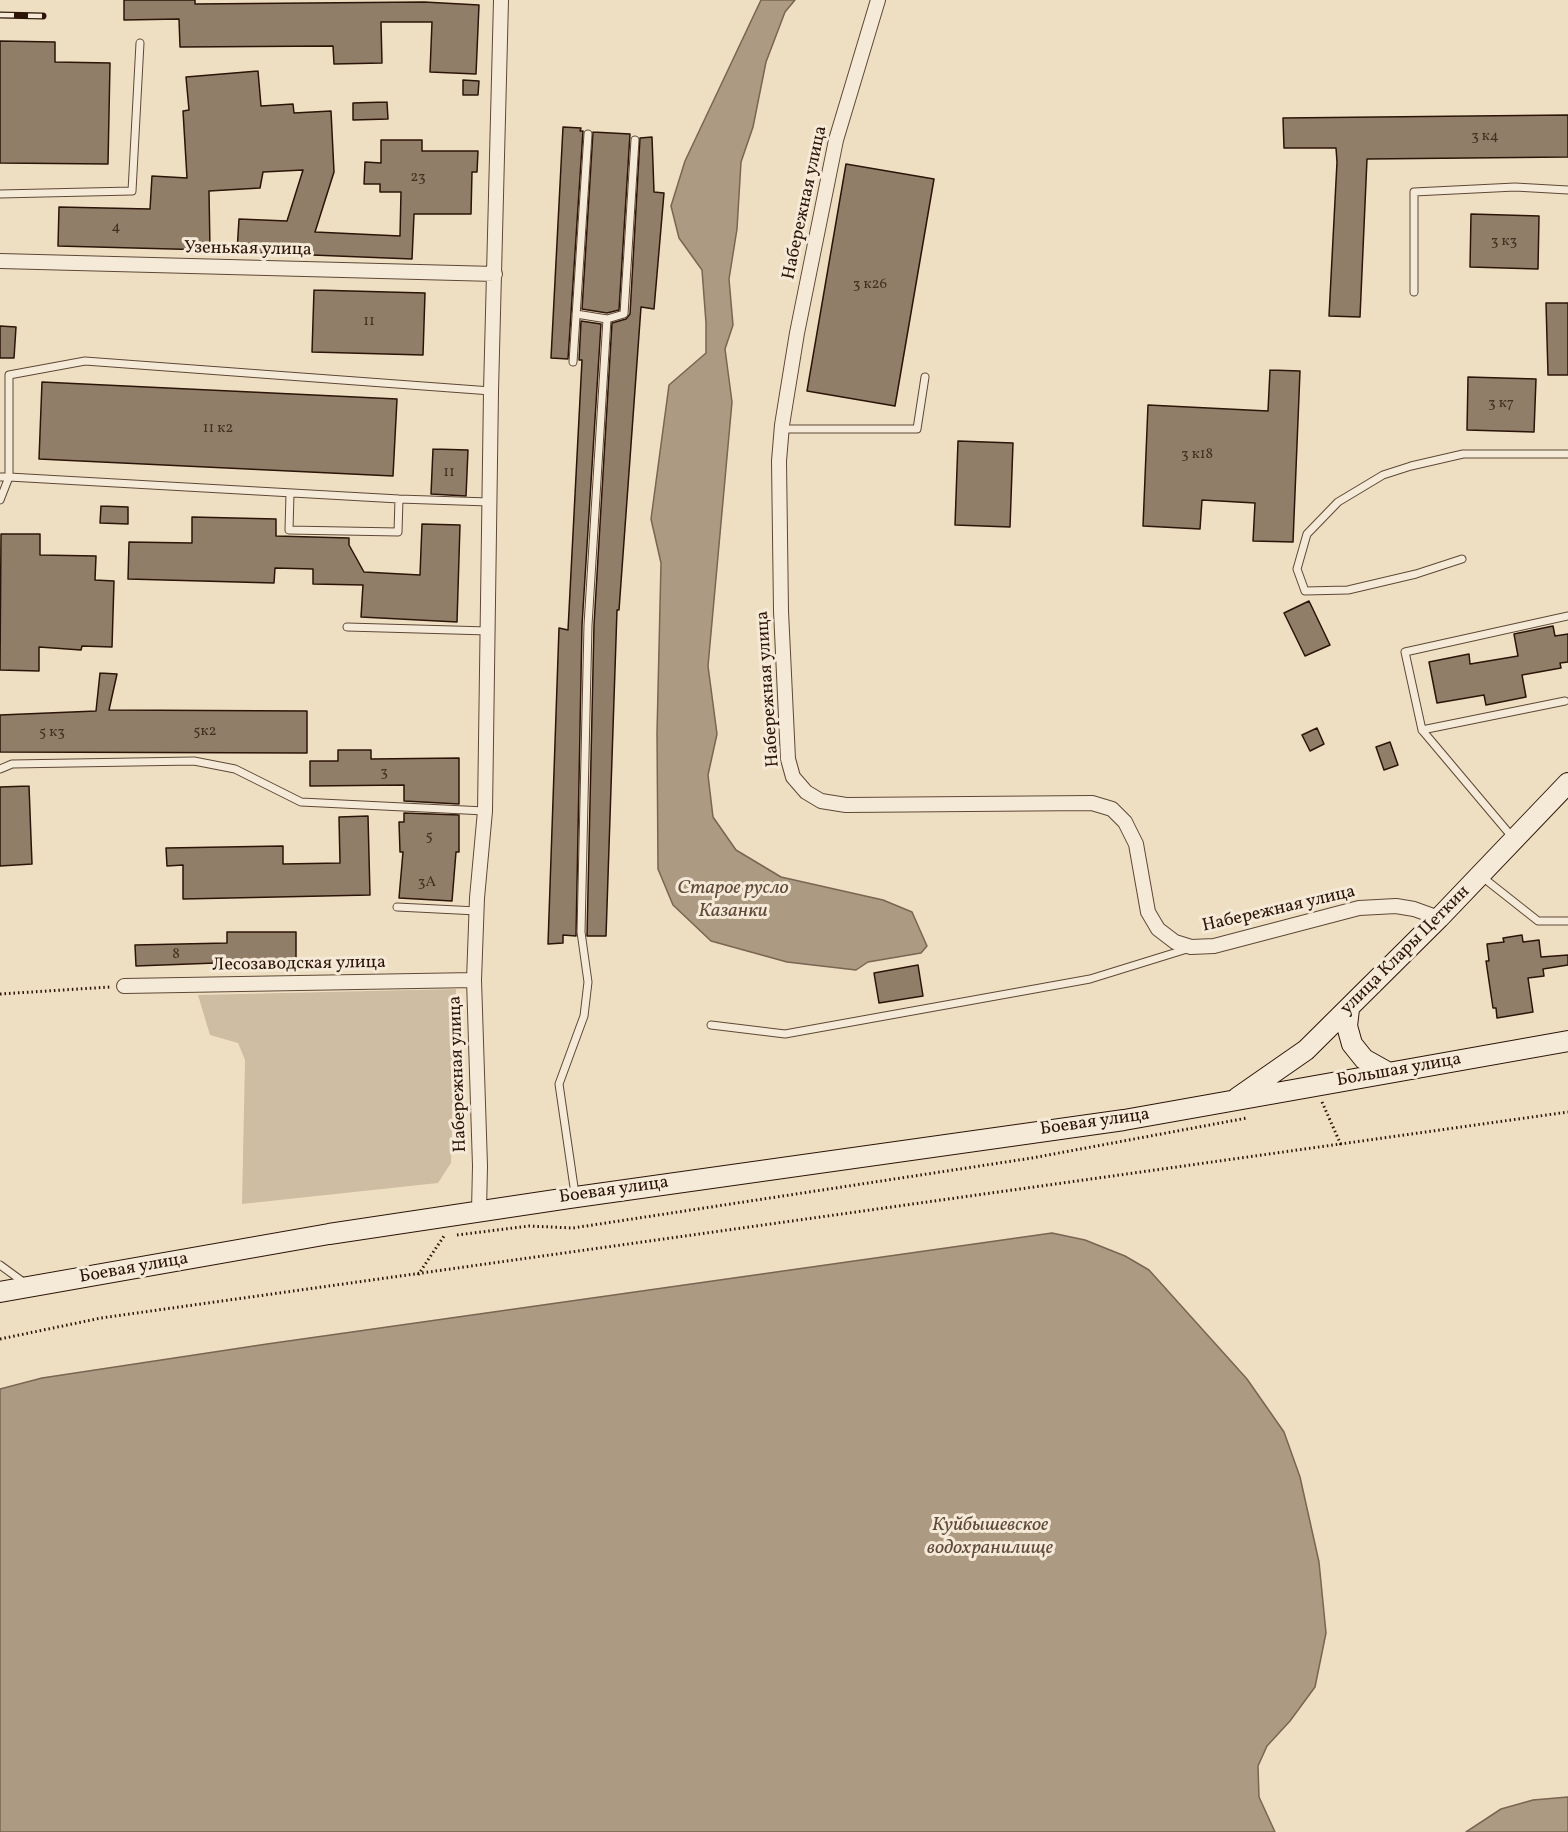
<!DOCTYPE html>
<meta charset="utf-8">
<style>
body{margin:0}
canvas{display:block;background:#efdfc2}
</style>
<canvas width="1568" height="1832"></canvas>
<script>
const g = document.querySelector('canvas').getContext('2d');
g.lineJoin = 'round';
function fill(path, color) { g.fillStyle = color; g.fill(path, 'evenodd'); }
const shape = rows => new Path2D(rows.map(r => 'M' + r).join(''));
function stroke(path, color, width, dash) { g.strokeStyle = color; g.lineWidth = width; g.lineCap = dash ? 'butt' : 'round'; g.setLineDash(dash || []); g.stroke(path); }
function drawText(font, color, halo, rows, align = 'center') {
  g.font = font + ' Vollkorn,serif'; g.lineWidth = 6; g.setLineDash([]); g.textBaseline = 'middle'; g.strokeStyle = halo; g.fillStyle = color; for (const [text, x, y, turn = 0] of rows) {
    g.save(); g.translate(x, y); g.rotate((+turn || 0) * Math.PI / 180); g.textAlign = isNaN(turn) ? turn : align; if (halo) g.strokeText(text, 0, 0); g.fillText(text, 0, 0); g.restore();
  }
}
fill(shape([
 [456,989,451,1163,438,1183,242,1204,245,1060,238,1043,210,1035,198,995]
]), '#cebda2');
const water = shape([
 [761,0,795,0,785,12,766,62,753,127,741,162,737,229,729,279,733,325,725,349,732,402,708,666,717,734,708,775,713,817,736,850,781,877,883,900,912,912,927,946,921,953,868,962,856,970,787,962,711,941,673,905,658,869,657,733,661,563,651,519,669,385,706,353,706,323,702,270,679,238,671,206,685,161,761,0],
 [1052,1233,1085,1240,1125,1256,1149,1270,1247,1379,1284,1432,1300,1477,1319,1562,1326,1633,1315,1687,1290,1721,1267,1746,1258,1766,1259,1797,1275,1832,0,1832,0,1389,42,1378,267,1344,1052,1233],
 [1568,1797,1568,1832,1466,1832,1501,1809,1533,1800,1568,1797]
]);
fill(water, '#ad9a83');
stroke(water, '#796552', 1.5);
const building = shape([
 [124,0,195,0,195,4,424,2,479,5,476,74,430,72,432,22,381,22,382,63,334,64,333,46,180,47,179,19,124,20,124,0],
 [0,41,55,42,55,62,110,63,108,164,0,163,0,41],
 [258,71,261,106,293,104,294,113,331,111,334,172,315,232,400,236,401,192,380,192,380,184,364,184,365,162,381,163,381,140,422,140,422,151,478,151,477,172,472,172,471,214,414,214,412,259,237,252,239,219,287,221,303,170,263,172,260,188,209,191,210,250,58,246,59,207,150,209,152,176,187,178,183,111,189,110,186,77,258,71],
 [463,80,479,81,478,95,463,95,463,80],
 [387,102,388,119,353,120,353,103,387,102],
 [1568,115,1568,157,1367,159,1360,317,1329,316,1337,162,1336,148,1284,148,1283,118,1568,115],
 [563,127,581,128,580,131,583,131,568,359,551,358,563,127],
 [593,132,630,134,619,310,607,313,582,309,593,132],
 [652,137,654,192,664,193,654,309,641,307,619,610,617,610,606,936,587,936,594,625,612,323,626,319,630,314,640,138,652,137],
 [846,164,934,179,895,406,807,391,846,164],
 [1471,214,1539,216,1538,269,1470,267,1471,214],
 [314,290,425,293,423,355,312,352,314,290],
 [1546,303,1568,303,1568,375,1548,375,1546,303],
 [581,321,601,324,582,625,576,936,563,935,563,943,548,944,559,628,568,630,582,360,579,360,581,321],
 [0,326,16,327,14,358,0,358,0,326],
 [1270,370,1300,371,1293,542,1253,541,1255,503,1202,500,1200,529,1143,526,1148,405,1268,411,1270,370],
 [1468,377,1536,379,1534,432,1467,430,1468,377],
 [42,382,397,399,393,476,39,459,42,382],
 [958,441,1013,443,1010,527,955,525,958,441],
 [433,449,468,450,466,496,431,494,433,449],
 [101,506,128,507,128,524,100,523,101,506],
 [192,517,276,519,276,536,349,538,349,545,364,572,420,575,422,524,460,525,457,622,361,617,363,585,313,584,313,569,275,568,274,583,128,579,129,542,192,543,192,517],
 [1,534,40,534,40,555,96,556,95,580,114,581,112,647,82,646,81,650,39,647,39,671,0,670,1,534],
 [1309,601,1330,645,1305,656,1284,613,1309,601],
 [1553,626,1555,636,1568,634,1568,662,1560,663,1561,668,1522,675,1526,697,1486,705,1484,695,1437,703,1429,662,1469,654,1470,664,1518,656,1514,634,1553,626],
 [100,673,117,674,109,710,307,711,307,753,0,752,0,715,96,711,100,673],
 [1317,728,1324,744,1310,751,1302,735,1317,728],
 [1390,742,1398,765,1384,770,1376,747,1390,742],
 [338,750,371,750,371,759,459,758,459,804,404,801,404,785,310,786,310,761,338,761,338,750],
 [29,786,32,864,0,866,0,787,29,786],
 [404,813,459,815,459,852,456,852,452,901,399,898,403,852,400,852,399,822,404,822,404,813],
 [368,816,370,895,183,899,183,865,167,866,166,848,283,846,283,864,340,863,339,817,368,816],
 [227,932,296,932,296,962,216,963,136,966,135,945,227,943,227,932],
 [1522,935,1523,942,1539,940,1541,957,1568,955,1568,965,1543,969,1544,976,1528,978,1533,1012,1497,1018,1496,1008,1493,1008,1486,961,1489,961,1487,944,1504,942,1503,938,1522,935],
 [918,965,923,996,879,1003,874,973,918,965]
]);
fill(building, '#917e69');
stroke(building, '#2c1508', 1.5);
const lane = shape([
 [0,194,132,191,140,43],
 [1414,292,1414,192,1515,187,1568,190],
 [576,314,607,319,624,314,635,140],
 [573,362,588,134],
 [781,429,917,429,925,377],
 [0,477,9,477,0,500],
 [290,493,289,530,398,532,399,499],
 [489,502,399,499,9,477,9,375,85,361,491,391],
 [1462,559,1416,574,1348,590,1305,591,1297,569,1307,534,1338,502,1383,475,1411,466,1463,454,1568,454],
 [347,627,488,631],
 [1422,730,1565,701],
 [0,769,12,764,194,761,235,769,301,802,485,811],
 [1513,838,1422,730,1405,652,1568,616],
 [1481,876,1538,921,1568,921],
 [397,907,477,911],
 [711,1025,785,1034,1090,979,1187,949],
 [575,1194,559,1084,584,1016,588,982,581,932,588,625,607,319],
 [0,1265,26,1284]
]);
const street = shape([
 [878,0,836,140,797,333,782,425,779,461,781,611,788,759,793,777,806,792,821,801,846,805,1092,803,1112,809,1125,822,1136,844,1148,912,1158,929,1175,942,1191,947,1214,946,1359,908,1396,906,1414,909,1439,918],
 [0,261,495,274],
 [124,986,474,980],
 [479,1211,480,1166,474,980,477,898,485,811,491,391,501,0]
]);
const secondary = shape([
 [1349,1009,1347,1026,1352,1044,1364,1059,1389,1073],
 [1237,1098,1306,1050,1439,918,1568,783],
 [0,1292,329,1234,569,1198,1124,1120,1568,1041]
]);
stroke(lane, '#5d4836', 9);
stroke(street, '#5d4836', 16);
stroke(secondary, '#2c1508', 22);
stroke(shape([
 [0,994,110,987],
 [1322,1102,1341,1145],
 [457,1235,529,1226,573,1228,1032,1158,1247,1118],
 [418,1275,444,1236],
 [0,1339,101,1318,1568,1112]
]), '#2c1508', 3, [1.5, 3]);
stroke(lane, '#f5ead7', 7);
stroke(street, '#f5ead7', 14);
stroke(secondary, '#f5ead7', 20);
const rail = shape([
 [0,15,43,16]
]);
stroke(rail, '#2c1508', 7);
stroke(rail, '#f5ead7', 4.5, [14]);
drawText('15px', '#452f20', null, [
 ["3 к4",1485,137],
 ["23",418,178],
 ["4",116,228],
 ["3 к3",1504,242],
 ["3 к26",870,285],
 ["11",369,322],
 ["3 к7",1501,404],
 ["11 к2",218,429],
 ["3 к18",1197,455],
 ["11",449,473],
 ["5к2",205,732],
 ["5 к3",52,733],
 ["3",384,773],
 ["5",429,837],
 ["3А",427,883],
 ["8",176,955]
]);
drawText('18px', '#2c1508', '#f5ead7', [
 ["Набережная улица",806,203,-78],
 ["Узенькая улица",248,250,1],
 ["Набережная улица",769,689,-94],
 ["Набережная улица",1279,910,-13],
 ["улица Клары Цеткин",1406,951,-45],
 ["Лесозаводская улица",299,965,-1],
 ["Большая улица",1399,1071,-10],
 ["Набережная улица",459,1074,-92],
 ["Боевая улица",1095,1123,-8],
 ["Боевая улица",614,1191,-8],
 ["Боевая улица",134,1269,-10]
]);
drawText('italic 20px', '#604a39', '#f5ead7', [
 ["Старое русло",733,889],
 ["Казанки",733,912],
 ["Куйбышевское",990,1526],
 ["водохранилище",990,1549]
]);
</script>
